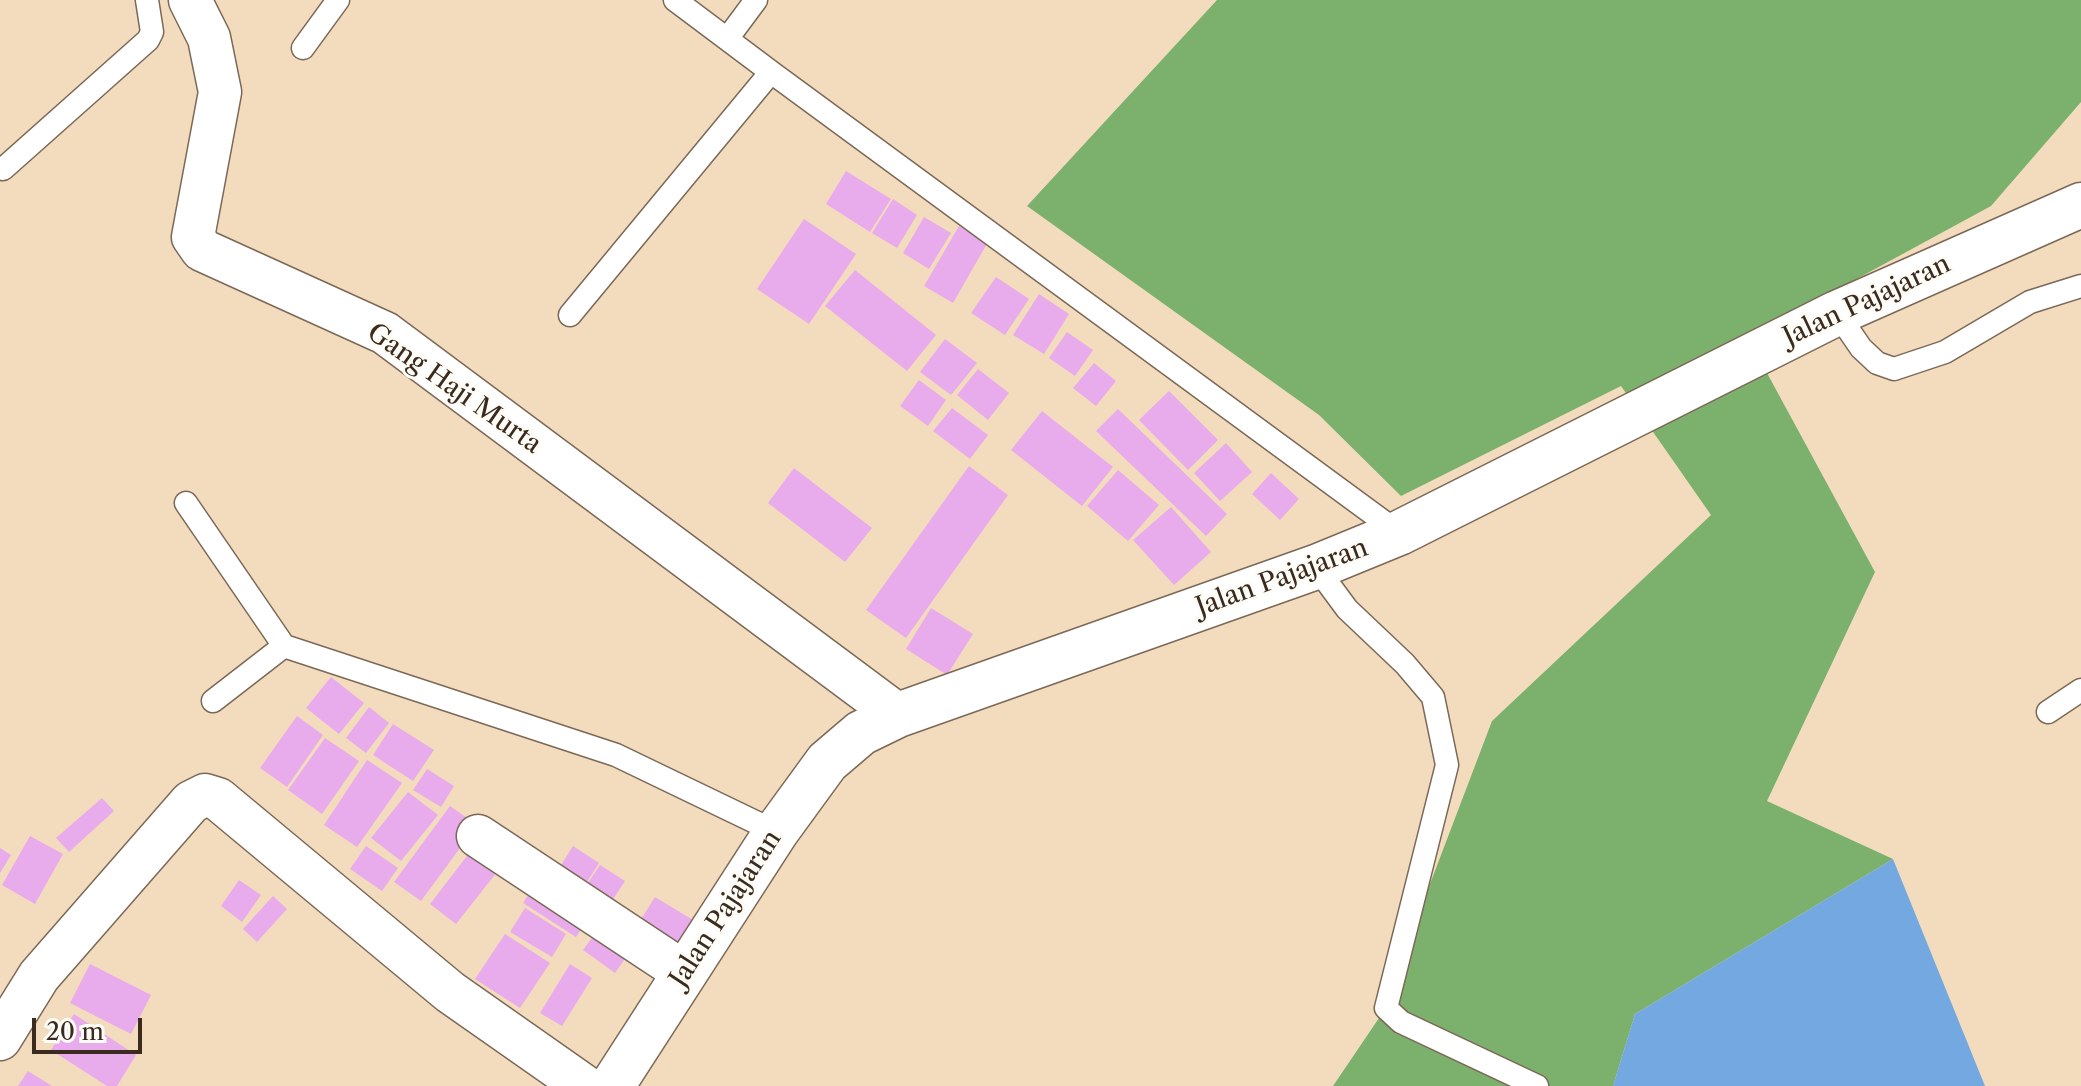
<!DOCTYPE html>
<style>
body{margin:0}
#map{position:relative;width:2081px;height:1086px;overflow:hidden;background:#f3dcbe;font-family:"Libre Caslon Text",serif}
canvas{display:block}
.scale{position:absolute;left:32px;top:1018px;width:110px;height:36px;box-sizing:border-box;border:4px solid #3b2a1e;border-top:0;padding-left:10px;font-size:24px;line-height:28px;white-space:nowrap;color:#3b2a1e;-webkit-text-stroke:6px #fdfcf7;paint-order:stroke}
</style>
<div id="map">
<canvas width="2081" height="1086"></canvas>
<div class="scale">20 m</div>
</div>
<script>
const g = document.querySelector('canvas').getContext('2d');
g.lineJoin = 'round';
function fill(path, color) { g.fillStyle = color; g.fill(path, 'evenodd'); }
const shape = rows => new Path2D(rows.map(r => 'M' + r).join(''));
function stroke(path, color, width, dash) { g.strokeStyle = color; g.lineWidth = width; g.lineCap = dash ? 'butt' : 'round'; g.setLineDash(dash || []); g.stroke(path); }
function drawText(font, color, halo, rows, align = 'center') {
  g.font = font + ' "Libre Caslon Text",serif'; g.lineWidth = 6; g.setLineDash([]); g.textBaseline = 'middle'; g.strokeStyle = halo; g.fillStyle = color; for (const [text, x, y, turn = 0] of rows) {
    g.save(); g.translate(x, y); g.rotate((+turn || 0) * Math.PI / 180); g.textAlign = isNaN(turn) ? turn : align; if (halo) g.strokeText(text, 0, 0); g.fillText(text, 0, 0); g.restore();
  }
}
fill(shape([
 [1217,0,2081,0,2081,102,1991,206,1748,338,1875,572,1767,801,1893,859,1635,1014,1613,1086,1333,1086,1379,1018,1492,721,1711,515,1621,386,1401,496,1319,415,1027,206]
]), '#7cb16d');
fill(shape([
 [1893,859,1985,1086,1613,1086,1635,1014]
]), '#73a8e0');
fill(shape([
 [846,171,891,199,870,232,826,204],
 [893,199,917,215,897,248,872,233],
 [924,217,951,233,929,269,903,253],
 [804,219,856,254,809,324,757,289],
 [959,226,988,242,953,303,924,286],
 [855,270,936,335,907,371,825,306],
 [996,277,1029,299,1005,335,971,313],
 [1039,294,1069,314,1044,354,1013,335],
 [1067,332,1093,350,1075,376,1049,358],
 [945,339,977,363,951,395,920,372],
 [1094,363,1116,381,1096,406,1073,388],
 [978,369,1009,393,988,420,957,395],
 [919,380,946,400,928,426,900,406],
 [1169,391,1218,440,1188,470,1139,420],
 [952,408,988,435,970,459,933,431],
 [1118,409,1227,514,1206,536,1096,431],
 [1042,411,1113,467,1082,506,1011,450],
 [1226,443,1252,472,1220,501,1194,473],
 [969,466,1008,495,906,638,866,610],
 [794,468,872,528,845,562,768,503],
 [1118,470,1159,505,1128,541,1087,506],
 [1271,473,1299,499,1280,520,1252,494],
 [1171,507,1211,552,1174,585,1133,540],
 [931,608,973,634,947,675,906,649],
 [331,677,364,703,339,734,306,708],
 [369,707,389,723,366,753,346,738],
 [297,716,323,735,287,787,260,768],
 [393,724,434,750,413,781,373,755],
 [325,738,359,761,322,814,288,790],
 [367,760,402,783,357,847,324,825],
 [427,769,454,786,441,807,413,790],
 [408,792,438,815,401,861,371,838],
 [102,798,114,811,69,852,56,838],
 [450,806,477,825,421,901,394,882],
 [30,836,63,854,35,904,2,885],
 [366,846,398,868,382,891,350,869],
 [573,846,599,863,579,895,553,878],
 [0,848,11,855,0,873],
 [470,852,497,872,456,924,430,904],
 [600,865,625,881,604,913,579,896],
 [539,878,592,913,576,937,523,903],
 [239,880,261,895,242,922,221,906],
 [273,896,287,909,257,942,243,929],
 [655,897,693,920,671,956,633,932],
 [525,908,566,934,552,957,510,932],
 [602,924,634,946,615,973,583,950],
 [505,934,550,963,520,1008,475,979],
 [90,964,151,995,131,1034,70,1003],
 [570,964,592,978,562,1026,540,1013],
 [74,1014,136,1055,117,1086,107,1086,51,1050],
 [28,1071,52,1086,18,1086]
]), '#e8abeb');
const lane = shape([
 [675,0,771,72],
 [727,39,756,0],
 [303,48,338,0],
 [3,169,148,40,152,32,147,0],
 [1837,313,1861,348,1877,363,1894,369,1945,352,2030,302,2081,286],
 [570,315,771,72,1399,533],
 [186,503,284,646],
 [1316,567,1347,609,1405,664,1433,697,1447,765,1386,1008,1401,1022,1537,1086],
 [213,701,284,646,616,755,776,832],
 [2048,712,2081,690]
]);
const street = shape([
 [190,0,209,38,220,92,193,237,202,250,385,333,898,715],
 [478,836,685,973],
 [0,1039,39,976,191,802,205,795,218,799,450,992,584,1086]
]);
const secondary = shape([
 [612,1086,776,832,827,762,861,733,898,715,1316,567,1399,533,1837,313,2081,205]
]);
stroke(lane, '#7b6856', 25);
stroke(street, '#7b6856', 45);
stroke(secondary, '#7b6856', 47);
stroke(lane, '#fff', 22);
stroke(street, '#fff', 42);
stroke(secondary, '#fff', 44);
drawText('26px', '#3b2a1e', '#fdfcf7', [
 ["Jalan Pajajaran",1867,301,-25],
 ["Gang Haji Murta",454,389,35],
 ["Jalan Pajajaran",1282,578,-20],
 ["Jalan Pajajaran",726,909,-57]
]);
</script>
